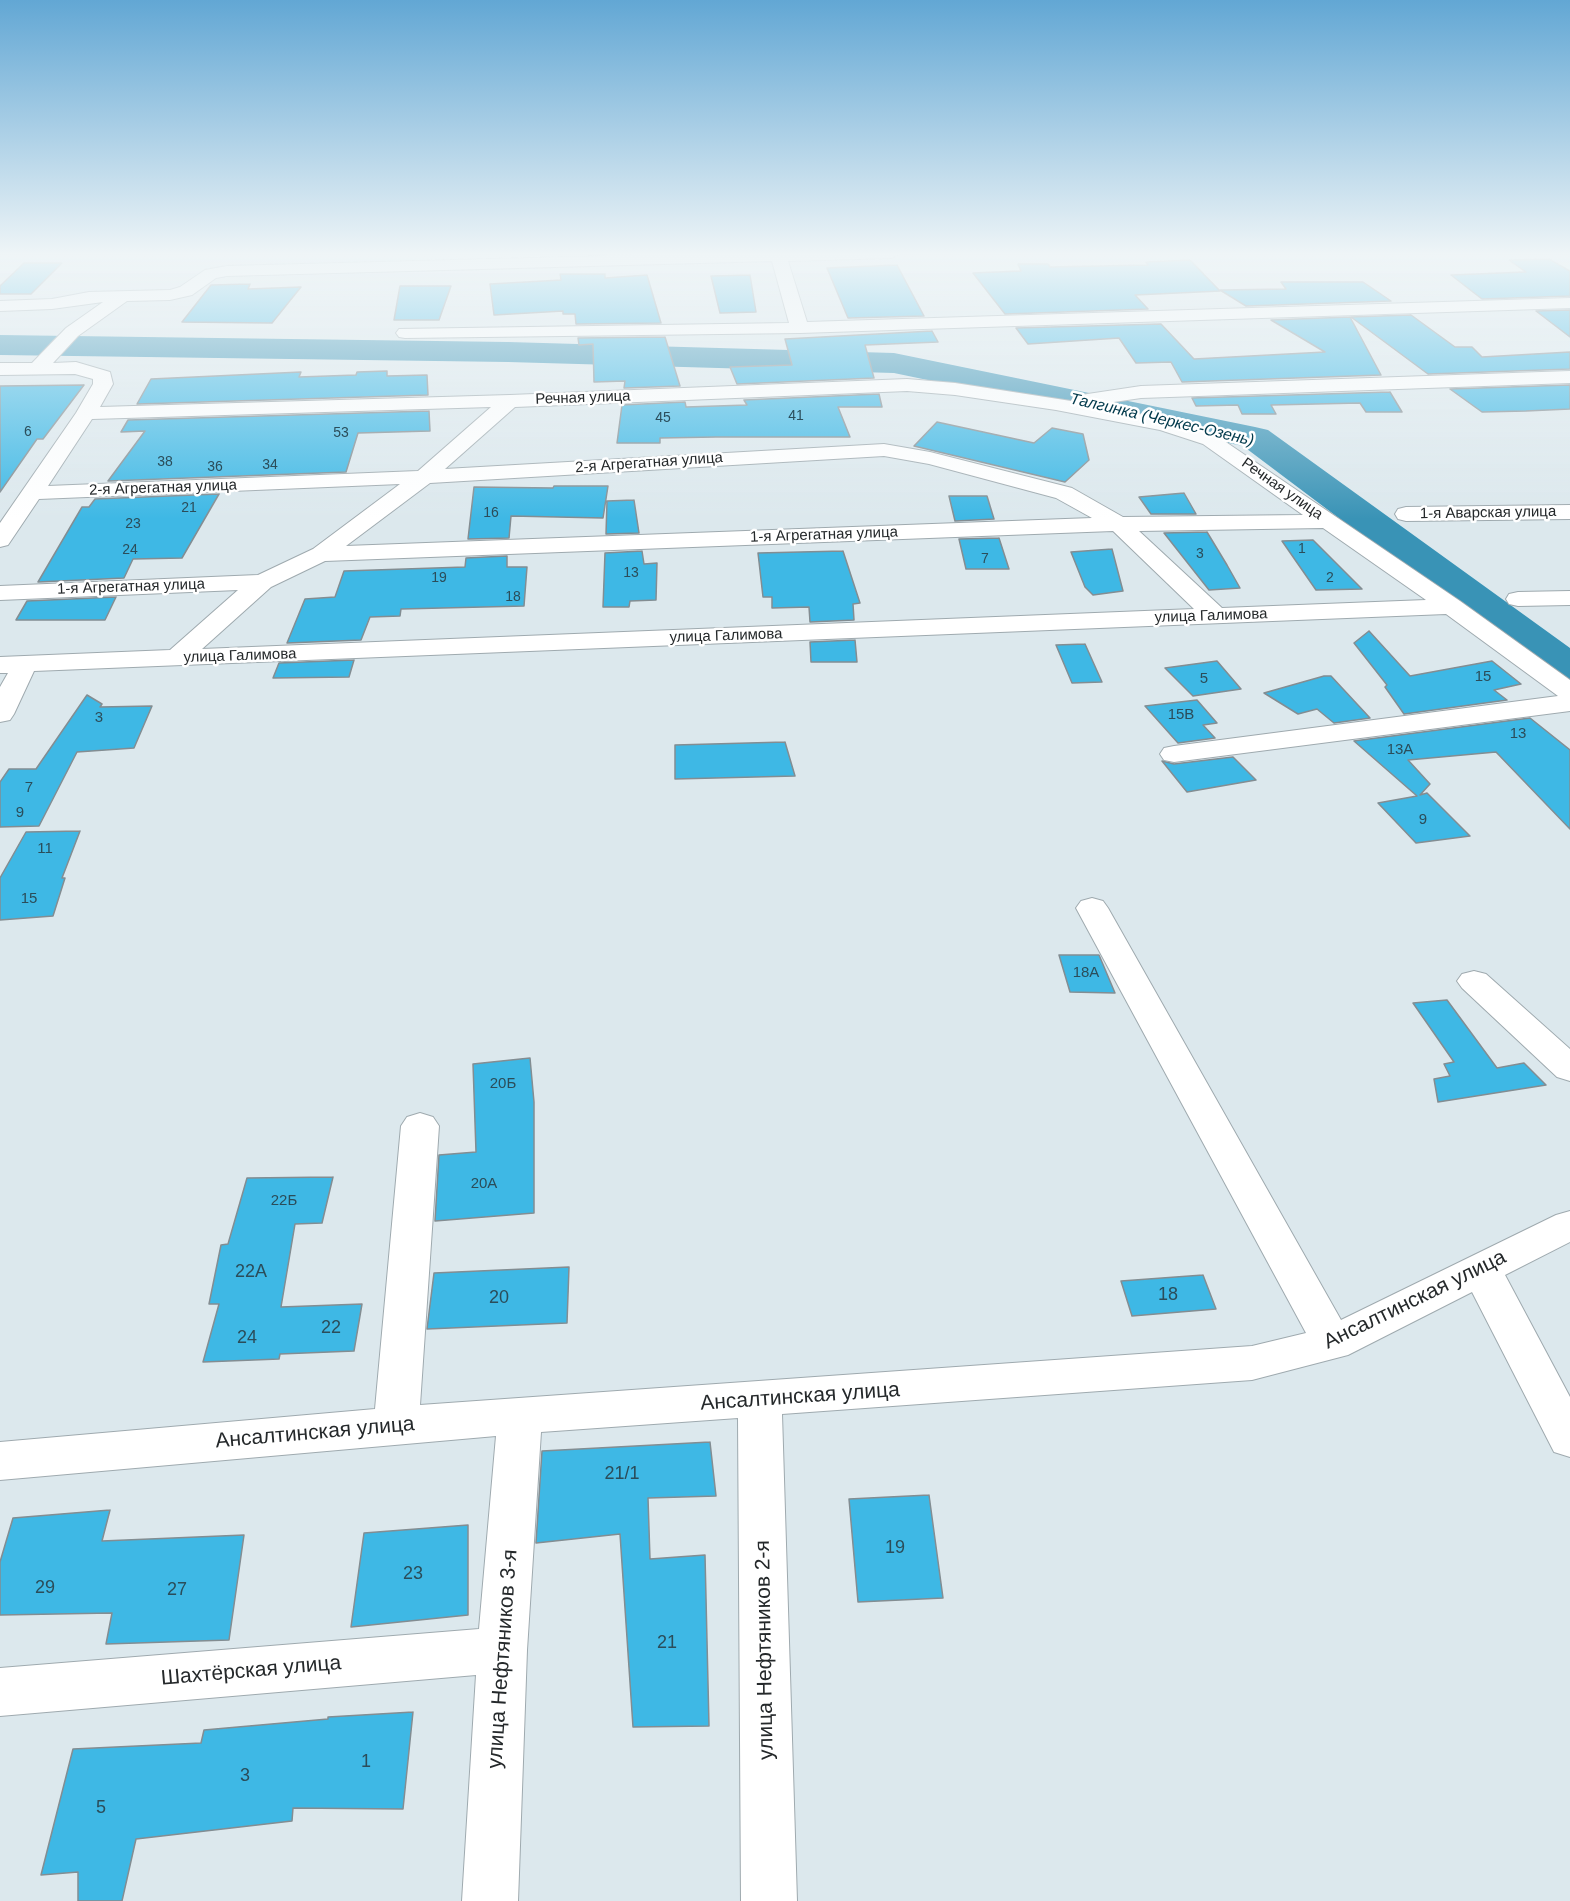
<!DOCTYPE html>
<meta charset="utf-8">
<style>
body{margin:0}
canvas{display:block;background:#dce8ed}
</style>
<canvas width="1570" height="1901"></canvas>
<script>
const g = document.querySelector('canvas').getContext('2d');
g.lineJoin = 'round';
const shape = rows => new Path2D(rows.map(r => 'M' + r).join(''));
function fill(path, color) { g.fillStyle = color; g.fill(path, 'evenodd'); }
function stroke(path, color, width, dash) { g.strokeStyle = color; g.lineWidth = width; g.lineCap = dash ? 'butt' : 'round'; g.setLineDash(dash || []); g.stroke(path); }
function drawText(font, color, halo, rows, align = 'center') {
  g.font = font + ' Arial,sans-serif'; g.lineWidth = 5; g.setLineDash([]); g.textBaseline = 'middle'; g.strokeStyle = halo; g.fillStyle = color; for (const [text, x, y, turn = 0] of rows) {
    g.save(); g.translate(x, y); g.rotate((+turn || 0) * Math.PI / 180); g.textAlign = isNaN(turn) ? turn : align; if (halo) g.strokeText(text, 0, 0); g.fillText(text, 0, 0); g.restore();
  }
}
fill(shape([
 [0,335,508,342,894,353,1255,427,1268,430,1570,648,1570,684,1554,680,1243,446,894,373,508,362,0,355,0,335]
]), '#3993b6');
const building = shape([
 [1549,259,1570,271,1570,296,1482,299,1451,275,1526,272,1509,260,1549,259],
 [1190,260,1220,291,1135,295,1148,309,1005,314,973,273,1021,271,1018,264,1048,264,1050,267,1148,265,1146,262,1190,260],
 [24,263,62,263,31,294,0,294,0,286,24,263],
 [897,265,924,316,848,318,827,268,897,265],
 [560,274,605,274,605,278,647,275,661,323,576,324,575,314,563,314,563,311,494,315,490,284,561,280,560,274],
 [750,275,756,312,720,313,711,276,750,275],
 [1281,282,1363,282,1391,301,1246,306,1220,290,1286,289,1281,282],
 [250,284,248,289,301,287,272,323,182,322,211,285,250,284],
 [400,286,451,286,439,320,394,320,400,286],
 [1570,310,1570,337,1536,311,1570,310],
 [1411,315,1455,347,1472,347,1482,357,1570,352,1570,369,1428,374,1351,317,1411,315],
 [1350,317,1381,375,1182,382,1171,362,1136,363,1119,338,1028,344,1016,328,1161,324,1194,359,1325,352,1271,320,1350,317],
 [932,331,938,342,865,345,874,378,737,384,730,367,792,365,785,339,932,331],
 [665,337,680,386,624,388,625,381,594,382,593,344,579,345,578,338,665,337],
 [387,371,387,376,427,375,428,395,137,404,151,379,301,372,299,377,356,375,357,372,387,371],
 [84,385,43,439,37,439,0,492,0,386,84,385],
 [1570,385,1570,409,1526,411,1482,412,1450,389,1570,385],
 [1390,392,1402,412,1366,412,1360,403,1271,405,1276,414,1242,414,1238,405,1196,406,1192,398,1390,392],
 [879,394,882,407,838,407,850,437,716,437,660,438,660,443,617,443,622,405,685,402,686,407,747,405,744,400,879,394],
 [429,411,430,431,358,433,346,472,108,481,145,431,121,432,128,420,429,411],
 [937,422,1034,443,1052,428,1083,434,1089,460,1065,482,914,446,937,422],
 [554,486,608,486,603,518,511,516,509,538,468,539,474,487,553,488,554,486],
 [1184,493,1196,514,1151,514,1139,497,1184,493],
 [219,494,182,558,133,559,124,578,38,582,82,507,89,507,95,499,219,494],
 [949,496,987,496,994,519,955,521,949,496],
 [634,500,639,533,606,534,607,501,634,500],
 [1207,532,1227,565,1240,588,1209,590,1164,533,1207,532],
 [999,538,1009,569,966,569,959,539,999,538],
 [1313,540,1362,589,1316,590,1282,541,1313,540],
 [1112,549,1123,591,1093,595,1085,587,1071,552,1112,549],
 [642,551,644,564,657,563,656,600,630,601,629,607,603,607,605,553,642,551],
 [843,551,860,603,853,604,854,620,810,622,809,607,772,608,772,597,763,597,758,553,843,551],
 [507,556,507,567,527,567,524,606,401,609,400,616,370,617,361,640,287,643,305,599,335,597,344,571,465,567,466,558,507,556],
 [116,597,105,620,16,620,27,601,116,597],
 [1369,631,1410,676,1492,661,1521,684,1494,690,1507,700,1404,714,1385,687,1387,685,1354,643,1369,631],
 [855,640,857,662,811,662,810,642,855,640],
 [1085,644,1102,682,1072,683,1056,645,1085,644],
 [354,660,349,677,273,678,279,663,354,660],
 [1217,661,1241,689,1193,696,1165,668,1217,661],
 [1324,676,1331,676,1370,718,1334,723,1317,709,1298,714,1264,693,1324,676],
 [87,695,102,704,100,707,152,706,134,748,77,752,39,826,0,827,0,782,9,769,36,769,87,695],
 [1197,700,1217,723,1203,725,1215,738,1178,743,1145,706,1197,700],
 [1530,718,1570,750,1570,829,1496,752,1408,760,1430,784,1420,795,1427,793,1470,836,1416,843,1378,803,1417,796,1354,741,1530,718],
 [785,742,795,776,675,779,675,745,785,742],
 [1233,757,1256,780,1187,792,1162,761,1174,764,1233,757],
 [80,831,62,878,65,878,53,916,0,920,0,878,26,832,80,831],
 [1059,955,1099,955,1115,993,1070,992,1059,955],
 [1447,1000,1497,1068,1524,1063,1546,1085,1438,1102,1434,1079,1450,1076,1444,1064,1454,1062,1413,1003,1447,1000],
 [530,1058,534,1102,534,1213,435,1221,439,1155,476,1152,473,1064,530,1058],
 [333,1177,322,1223,295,1224,281,1307,362,1304,354,1351,280,1354,279,1359,203,1362,219,1304,209,1304,221,1245,228,1244,247,1178,333,1177],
 [569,1267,567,1323,427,1329,434,1273,569,1267],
 [1203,1275,1216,1309,1132,1316,1121,1281,1203,1275],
 [710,1442,716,1496,648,1498,650,1559,705,1555,709,1726,633,1727,620,1534,536,1543,542,1451,710,1442],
 [929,1495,943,1598,858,1602,849,1499,929,1495],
 [110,1510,102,1541,244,1535,229,1640,106,1644,112,1613,0,1615,0,1562,13,1518,110,1510],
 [468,1525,468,1615,351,1627,364,1533,468,1525],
 [413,1712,403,1809,293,1808,292,1821,136,1839,122,1901,78,1901,78,1872,41,1875,73,1749,201,1743,204,1730,328,1719,328,1717,413,1712]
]);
fill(building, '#3eb8e5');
stroke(building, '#838d92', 1.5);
const minor = shape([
 [718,253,900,253,892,258,788,261,807,322,1570,298,1570,308,800,333,405,338,399,337,396,333,399,329,789,323,772,261,227,276,216,278,192,295,170,300,127,301,78,336,53,363,76,362,110,372,113,384,100,407,510,395,907,379,955,383,1071,401,1081,395,1141,386,1570,371,1570,383,1141,398,1093,405,1164,419,1217,436,1460,601,1570,680,1570,711,1174,762,1164,760,1160,754,1164,748,1174,746,1558,696,1446,614,34,671,14,714,10,720,0,722,0,687,8,673,0,673,0,657,170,650,238,590,0,600,0,586,258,575,313,549,400,484,39,499,8,545,0,547,0,523,76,413,93,384,93,379,75,374,0,375,0,363,32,363,66,328,103,302,52,309,0,311,0,301,52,299,89,292,170,290,180,287,205,270,227,266,718,253],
 [907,391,955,395,1056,410,1160,430,1203,444,1303,515,1123,517,1072,488,930,452,884,444,445,469,515,407,907,391],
 [491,407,418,471,48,486,92,419,491,407],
 [884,456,929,464,1056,498,1092,518,346,546,430,483,884,456],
 [1323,528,1426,600,1222,608,1139,531,1323,528],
 [1113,531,1194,609,202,649,271,587,325,561,1113,531],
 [1570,505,1570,519,1406,521,1398,519,1395,514,1398,509,1406,507,1570,505],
 [1570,591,1570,605,1518,606,1509,604,1506,599,1509,594,1518,592,1570,591],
 [1092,898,1103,901,1108,908,1341,1320,1556,1215,1570,1211,1570,1242,1505,1275,1570,1397,1570,1457,1554,1452,1472,1292,1348,1355,1252,1380,782,1414,797,1901,741,1901,738,1418,541,1432,527,1650,518,1901,462,1901,476,1675,0,1716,0,1668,479,1629,496,1436,0,1480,0,1442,375,1409,401,1126,407,1117,420,1113,433,1117,439,1126,420,1405,1252,1346,1306,1333,1076,908,1081,901,1092,898],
 [1474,971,1486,974,1570,1049,1570,1081,1557,1077,1462,988,1457,981,1462,974,1474,971]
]);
stroke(minor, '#9faaaf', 2);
fill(minor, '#fff');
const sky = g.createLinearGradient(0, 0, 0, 519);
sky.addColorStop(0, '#62a7d4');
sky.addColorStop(0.49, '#eff5f7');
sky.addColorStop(1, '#eff5f700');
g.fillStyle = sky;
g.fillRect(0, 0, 1570, 519);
drawText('14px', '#2b4d5a', null, [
 ["41",796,416],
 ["45",663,418],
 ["6",28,432],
 ["53",341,433],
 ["38",165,462],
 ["34",270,465],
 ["36",215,467],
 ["21",189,508],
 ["16",491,513],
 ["23",133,524],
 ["1",1302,549],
 ["24",130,550],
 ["3",1200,554],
 ["7",985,559],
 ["13",631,573],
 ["19",439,578],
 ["2",1330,578],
 ["18",513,597]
]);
drawText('15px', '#25292b', '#fff', [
 ["Речная улица",583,398,-2],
 ["2-я Агрегатная улица",649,463,-4],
 ["2-я Агрегатная улица",163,488,-2],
 ["Речная улица",1282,489,35],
 ["1-я Аварская улица",1488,513,-1],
 ["1-я Агрегатная улица",824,535,-2],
 ["1-я Агрегатная улица",131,587,-2],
 ["улица Галимова",1211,616,-2],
 ["улица Галимова",726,636,-2],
 ["улица Галимова",240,656,-2]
]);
drawText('15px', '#2b4d5a', null, [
 ["15",1483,677],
 ["5",1204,679],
 ["15В",1181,715],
 ["3",99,718],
 ["13",1518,734],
 ["13А",1400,750],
 ["7",29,788],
 ["9",20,813],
 ["9",1423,820],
 ["11",45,849],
 ["15",29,899],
 ["18А",1086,973],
 ["20Б",503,1084],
 ["20А",484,1184],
 ["22Б",284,1201]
]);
drawText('italic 16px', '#01394b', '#fff', [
 ["Талгинка (Черкес-Озень)",1162,420,13]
]);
drawText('18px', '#2b4d5a', null, [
 ["22А",251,1272],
 ["18",1168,1295],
 ["20",499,1298],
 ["22",331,1328],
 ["24",247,1338],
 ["21/1",622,1474],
 ["19",895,1548],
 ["23",413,1574],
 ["29",45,1588],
 ["27",177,1590],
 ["21",667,1643],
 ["1",366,1762],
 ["3",245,1776],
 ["5",101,1808]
]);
drawText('21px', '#25292b', '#fff', [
 ["Ансалтинская улица",1415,1300,-26],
 ["Ансалтинская улица",800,1397,-4],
 ["Ансалтинская улица",315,1433,-5],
 ["улица Нефтяников 2-я",765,1650,-91],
 ["улица Нефтяников 3-я",503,1659,-86],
 ["Шахтёрская улица",251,1671,-5]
]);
</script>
